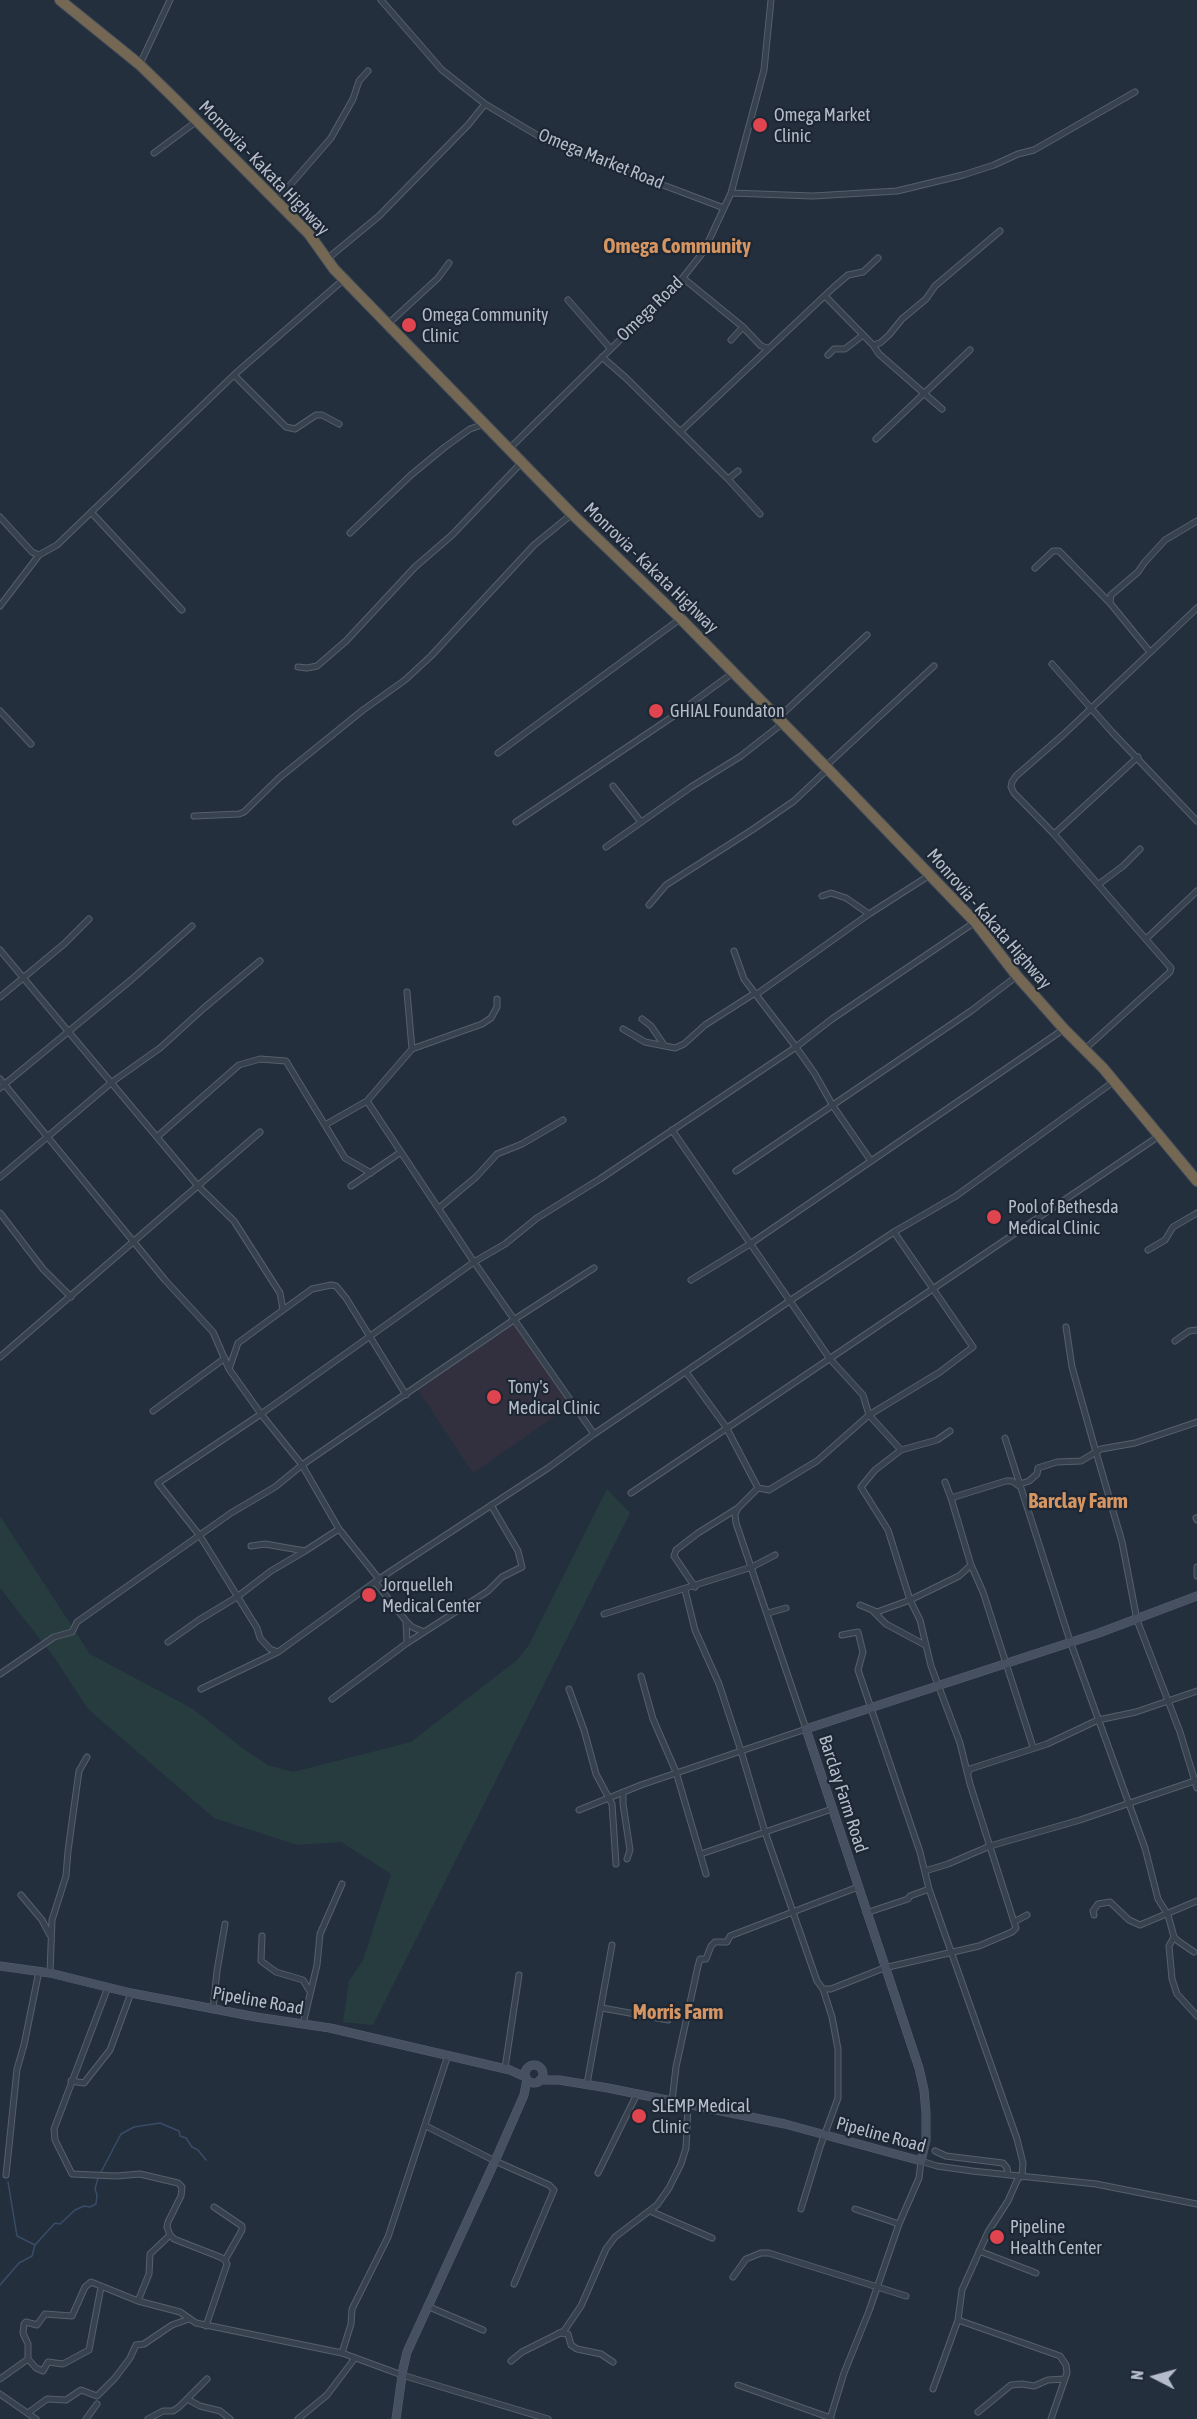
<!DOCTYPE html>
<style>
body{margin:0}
#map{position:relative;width:1197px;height:2419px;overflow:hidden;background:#242f3e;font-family:"Asap Condensed",sans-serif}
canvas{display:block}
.north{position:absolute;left:1125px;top:2347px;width:60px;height:60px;-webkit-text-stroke:4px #1d2633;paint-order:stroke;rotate:276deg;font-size:16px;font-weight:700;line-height:24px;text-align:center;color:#b4bcc9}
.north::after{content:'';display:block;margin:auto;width:21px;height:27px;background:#b4bcc9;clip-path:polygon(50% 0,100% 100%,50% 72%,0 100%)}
</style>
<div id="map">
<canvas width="1197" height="2419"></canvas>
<div class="north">N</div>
</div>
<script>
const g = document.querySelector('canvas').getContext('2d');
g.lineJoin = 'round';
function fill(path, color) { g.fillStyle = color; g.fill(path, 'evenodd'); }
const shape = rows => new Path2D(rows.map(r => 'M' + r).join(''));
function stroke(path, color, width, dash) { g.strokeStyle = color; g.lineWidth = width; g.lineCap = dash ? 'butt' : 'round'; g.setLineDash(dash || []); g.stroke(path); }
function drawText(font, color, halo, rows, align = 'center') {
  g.font = font + ' "Asap Condensed",sans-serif'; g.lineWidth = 4.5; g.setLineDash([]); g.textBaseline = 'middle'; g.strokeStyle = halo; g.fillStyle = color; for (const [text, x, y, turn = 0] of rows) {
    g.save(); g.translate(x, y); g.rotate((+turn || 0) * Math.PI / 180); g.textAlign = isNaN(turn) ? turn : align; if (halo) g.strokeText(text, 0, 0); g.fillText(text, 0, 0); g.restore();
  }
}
fill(shape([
 [515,1323,571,1405,473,1473,418,1390]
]), '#32303f');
fill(shape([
 [607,1489,630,1513,373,2025,343,2022,349,1981,363,1960,391,1874,341,1842,297,1845,214,1818,88,1709,54,1657,0,1588,0,1516,90,1654,193,1709,245,1750,268,1765,293,1772,411,1742,517,1660,529,1645]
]), '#263c3f');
stroke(shape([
 [100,2174,121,2134,134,2127,160,2123,179,2131,180,2136,186,2138,192,2147,198,2150,206,2160],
 [8,2182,17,2236,35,2245],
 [0,2285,19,2263,32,2256,35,2245,55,2223,60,2224,75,2210,84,2206,90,2207,96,2204,97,2195,95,2189,98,2178]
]), '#394c67', 1.5);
const street = shape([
 [381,0,442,70,485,104,525,128,549,142,724,208],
 [140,64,170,0],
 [154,153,197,121],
 [731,193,813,196,897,191,963,175,994,165,1018,154,1034,150,1135,92],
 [275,200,285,191,331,138,353,99,359,81,368,71],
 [327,259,379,216,468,125,485,104],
 [683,278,743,327,761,346,768,348],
 [825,296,873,345,879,354,942,409],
 [568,300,610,348],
 [388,324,438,278,449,263],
 [731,340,743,327],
 [873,345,880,343,889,335,902,319,926,299,935,286,1000,231],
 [828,355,834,349,845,349,863,335],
 [602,357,626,378,728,479,760,514],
 [234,375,286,427,295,429,316,415,322,415,339,424],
 [680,432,834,287,848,275,863,272,878,258],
 [876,439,970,350],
 [510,448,681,280,704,251,731,193,764,70,771,0],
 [728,479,738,471],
 [91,512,182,610],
 [0,517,32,552,39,555],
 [350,533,411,475,445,447,470,429,484,424],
 [1035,568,1053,551,1059,551,1110,603],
 [0,606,39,555,57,545,235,374,343,280],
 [1150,652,1110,603,1111,595,1138,572,1144,563,1165,540,1197,521],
 [1052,664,1112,732,1197,821],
 [298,667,307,668,317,666,346,641,415,567,452,535,522,462],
 [0,711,31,744],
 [778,718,867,635],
 [498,753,680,619],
 [613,786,641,822],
 [194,816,239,814,244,812,279,778,363,710,405,680,431,656,534,545,572,514],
 [516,822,678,713,734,672],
 [1054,834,1138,757],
 [606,847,691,787,741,756,783,723],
 [1099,884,1123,866,1140,849],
 [822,896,831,893,846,898,869,914],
 [649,905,666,885,752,830,794,801,828,769,828,764,934,666],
 [1147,938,1197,891],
 [0,950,198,1186,234,1221,280,1293,283,1310,238,1343,229,1369,261,1414,302,1465,339,1529,379,1579],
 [734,951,744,979,796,1047,815,1074,833,1106,871,1161],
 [407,992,412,1049,367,1101,474,1262,594,1434],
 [757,994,869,914,930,875],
 [0,997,64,944,89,919],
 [642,1019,651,1026,664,1045],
 [623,1029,645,1042,675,1048,684,1044,705,1025,755,993],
 [412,1049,482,1024,491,1018,497,1007,497,999],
 [1085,1049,1170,972,1171,968,1054,834,1014,793,1011,787,1012,782,1016,776,1063,735,1197,608],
 [0,1079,165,1280,213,1332,229,1369],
 [0,1088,131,980,192,926],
 [325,1125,367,1101],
 [672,1130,830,1359,863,1395,869,1415,901,1450],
 [158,1136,239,1065,260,1059,286,1061,345,1158,371,1173],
 [736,1171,971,1011,1017,976],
 [0,1177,112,1082,160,1048,204,1008,260,961],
 [351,1186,401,1152],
 [439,1208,476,1177,497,1154,522,1144,563,1120],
 [0,1213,43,1269,71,1297],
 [1148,1250,1165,1240,1173,1227,1197,1213],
 [691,1280,750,1244,1064,1029],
 [283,1310,312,1289,331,1285,336,1286,346,1298,406,1395],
 [1175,1341,1189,1331,1197,1330],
 [0,1357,260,1132],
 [686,1372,726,1427,758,1488,738,1508,735,1514,736,1523,806,1729,741,1751,765,1832,817,1981,823,1989,831,1989,884,1968,979,1946,1012,1932,1016,1928,1014,1922,1027,1915],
 [153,1411,225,1358],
 [1197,1422,1135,1443,1101,1449,1096,1452,1122,1542,1137,1620,1180,1732,1197,1788],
 [950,1431,937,1440,901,1450,875,1470,861,1487,888,1530,910,1600,920,1620,931,1666,960,1743,970,1784,1014,1922],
 [1005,1438,1070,1641,1145,1848,1158,1899,1168,1915,1174,1937,1178,1941,1194,1952],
 [945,1482,951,1498],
 [1020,1484,1029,1481,1037,1474,1038,1468,1057,1462,1081,1461,1096,1452,1072,1367,1066,1327],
 [1019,1486,1012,1481,1006,1481,951,1498,971,1565,983,1592,1033,1747],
 [758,1488,769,1490,817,1461,869,1415,940,1372,973,1347,894,1232],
 [631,1493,1159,1136],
 [1196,1518,1197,1520],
 [251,1546,265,1544,305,1551,339,1529],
 [1197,1567,1197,1576],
 [375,1582,406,1621,407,1643],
 [695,1587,674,1556,676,1550,698,1533,738,1508],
 [860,1605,877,1612,910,1600,959,1576,971,1565],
 [873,1611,886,1624,925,1645],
 [768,1613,786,1608],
 [604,1614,752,1567,775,1555],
 [407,1622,412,1627,424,1632],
 [842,1635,858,1632,863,1652,858,1670,920,1852,929,1889,910,1896,908,1899,866,1913],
 [168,1642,199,1620,237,1597,271,1571,305,1551],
 [278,1652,270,1649,260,1638,257,1628,200,1536,158,1483,261,1414,474,1262,505,1244,537,1218,600,1179,796,1047,832,1019,975,922],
 [0,1674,54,1637,72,1632,77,1622,231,1513,275,1487,302,1465,515,1319,594,1268],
 [641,1676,653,1719,676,1772,706,1874],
 [201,1689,278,1652,379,1579,548,1468,594,1434,791,1300,894,1232,956,1196,1113,1082],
 [569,1689,584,1730,596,1774,612,1804,616,1864],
 [332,1699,407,1643,488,1591,502,1577,522,1567,518,1551,491,1505],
 [968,1773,970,1769,1047,1744,1098,1720,1136,1712,1197,1691],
 [623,1792,623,1804,630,1850,627,1859],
 [579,1810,641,1785,741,1751,719,1684,695,1630,685,1590],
 [701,1854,832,1809],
 [925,1871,948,1864,990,1846,1080,1820,1197,1780],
 [929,1889,1017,2139,1023,2163,1022,2177],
 [21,1895,42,1920,50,1935],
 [1094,1915,1093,1911,1098,1904,1110,1902,1129,1920,1140,1925,1197,1901],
 [262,1936,261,1961,276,1972,303,1980,309,1990],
 [1174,1937,1169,1946,1172,1979,1177,1994,1197,2016],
 [50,1973,52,1920,66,1876,68,1851,79,1771,87,1757],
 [108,1987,54,2129,55,2140,72,2174,116,2176,140,2174,178,2183,182,2187,181,2196,168,2222,167,2227,170,2235,174,2239,220,2257,225,2260,227,2264,206,2326],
 [602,2008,668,2020],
 [213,2009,217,1971,225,1924],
 [303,2024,317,1965,320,1934,342,1884],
 [505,2068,519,1975],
 [71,2081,84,2083,110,2050,131,1993],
 [587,2084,612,1945],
 [672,2101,676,2067,698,1966,700,1959,706,1959,711,1946,715,1942,727,1942,730,1936,858,1887],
 [426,2126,495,2161,549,2185,554,2190,514,2284],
 [935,2151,946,2156,1003,2163,1007,2168,1008,2174],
 [598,2173,637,2094],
 [6,2175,17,2069,24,2045,39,1971],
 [1019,2176,1008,2201,988,2232,962,2290,958,2320,1060,2356,1066,2365,1067,2373,1051,2419],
 [214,2207,242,2226,242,2230,225,2260],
 [801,2209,820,2147,838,2098,838,2049,832,2017,823,1989],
 [855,2209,899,2224],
 [650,2211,712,2238],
 [979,2251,1036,2273],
 [733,2277,746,2259,761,2253,769,2253,906,2296],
 [138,2301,149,2274,150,2254,170,2235],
 [427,2306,483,2330],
 [559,2333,568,2334,571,2345,577,2349,601,2354,613,2362],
 [342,2353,351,2324,352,2309,388,2237,448,2055],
 [28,2359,36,2368,43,2371,48,2362,63,2364,89,2350,101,2287],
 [511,2361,522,2352,564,2331,581,2306,606,2249,615,2237,657,2205,669,2188,681,2164,686,2148,688,2105],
 [0,2379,28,2359,28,2344,23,2333,24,2324,26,2322,37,2325,45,2314,72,2316,85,2287,91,2282,138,2301,180,2312,196,2323,342,2353,402,2375,548,2419],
 [738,2385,831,2418],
 [933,2389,958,2320],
 [0,2394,36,2419],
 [187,2399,200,2406,220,2411,230,2419],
 [978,2412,1011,2385,1022,2384,1034,2386,1048,2380,1065,2379],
 [28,2413,47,2399,66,2400,81,2390,97,2396,115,2378,130,2358,136,2345,144,2344,172,2325,189,2319],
 [86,2419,97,2404],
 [148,2419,163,2411,173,2411,179,2407,207,2379],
 [298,2419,327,2395,355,2358],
 [830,2419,844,2373,869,2311,899,2224,919,2178,921,2161,937,2166,972,2171,1096,2184,1197,2204]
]);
const secondary = shape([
 [0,1966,50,1973,131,1993,256,2017,330,2028,510,2070,525,2077],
 '525 2074a9 9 0 1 1 18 0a9 9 0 1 1-18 0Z',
 [540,2080,559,2080,608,2088,785,2124,921,2161,926,2140,926,2113,924,2090,919,2068,806,1729,1099,1633,1197,1596],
 [396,2419,403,2369,407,2352,495,2161,524,2095,527,2079]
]);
const highway = shape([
 [60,0,139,64,176,100,309,234,334,269,572,514,681,619,828,769,975,922,1017,976,1064,1029,1103,1068,1197,1181]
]);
stroke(street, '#565f6c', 7);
stroke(secondary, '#565f6c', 9);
stroke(highway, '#434c59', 12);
stroke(street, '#38414e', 5);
stroke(secondary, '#465061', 8);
stroke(highway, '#746855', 10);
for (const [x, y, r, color] of [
 [760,125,8,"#e0444e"],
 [409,325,8,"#e0444e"],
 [656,711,8,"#e0444e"],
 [994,1217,8,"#e0444e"],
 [494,1397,8,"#e0444e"],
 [369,1595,8,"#e0444e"],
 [639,2116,8,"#e0444e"],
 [997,2237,8,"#e0444e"]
]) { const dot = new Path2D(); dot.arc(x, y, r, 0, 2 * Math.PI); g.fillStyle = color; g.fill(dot); stroke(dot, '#1d2633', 2); }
drawText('18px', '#b4bcc9', '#1d2633', [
 ["Omega Market",774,115],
 ["Clinic",774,136],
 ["Omega Community",422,315],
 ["Clinic",422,336],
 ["GHIAL Foundaton",670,711],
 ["Pool of Bethesda",1008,1207],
 ["Medical Clinic",1008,1228],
 ["Tony's",508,1387],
 ["Medical Clinic",508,1408],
 ["Jorquelleh",382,1585],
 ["Medical Center",382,1606],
 ["SLEMP Medical",652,2106],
 ["Clinic",652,2127],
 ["Pipeline",1010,2227],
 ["Health Center",1010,2248]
], 'left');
drawText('18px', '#b4bcc9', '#1d2633', [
 ["Omega Market Road",601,159,22],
 ["Monrovia - Kakata Highway",264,168,46],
 ["Omega Road",650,309,-44],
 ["Monrovia - Kakata Highway",651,568,44],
 ["Monrovia - Kakata Highway",989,919,49],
 ["Barclay Farm Road",843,1794,72],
 ["Pipeline Road",258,2001,10],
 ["Pipeline Road",881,2135,15]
]);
drawText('bold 21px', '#d59563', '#1d2633', [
 ["Omega Community",677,246],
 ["Barclay Farm",1078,1501],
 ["Morris Farm",678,2012]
]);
</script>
